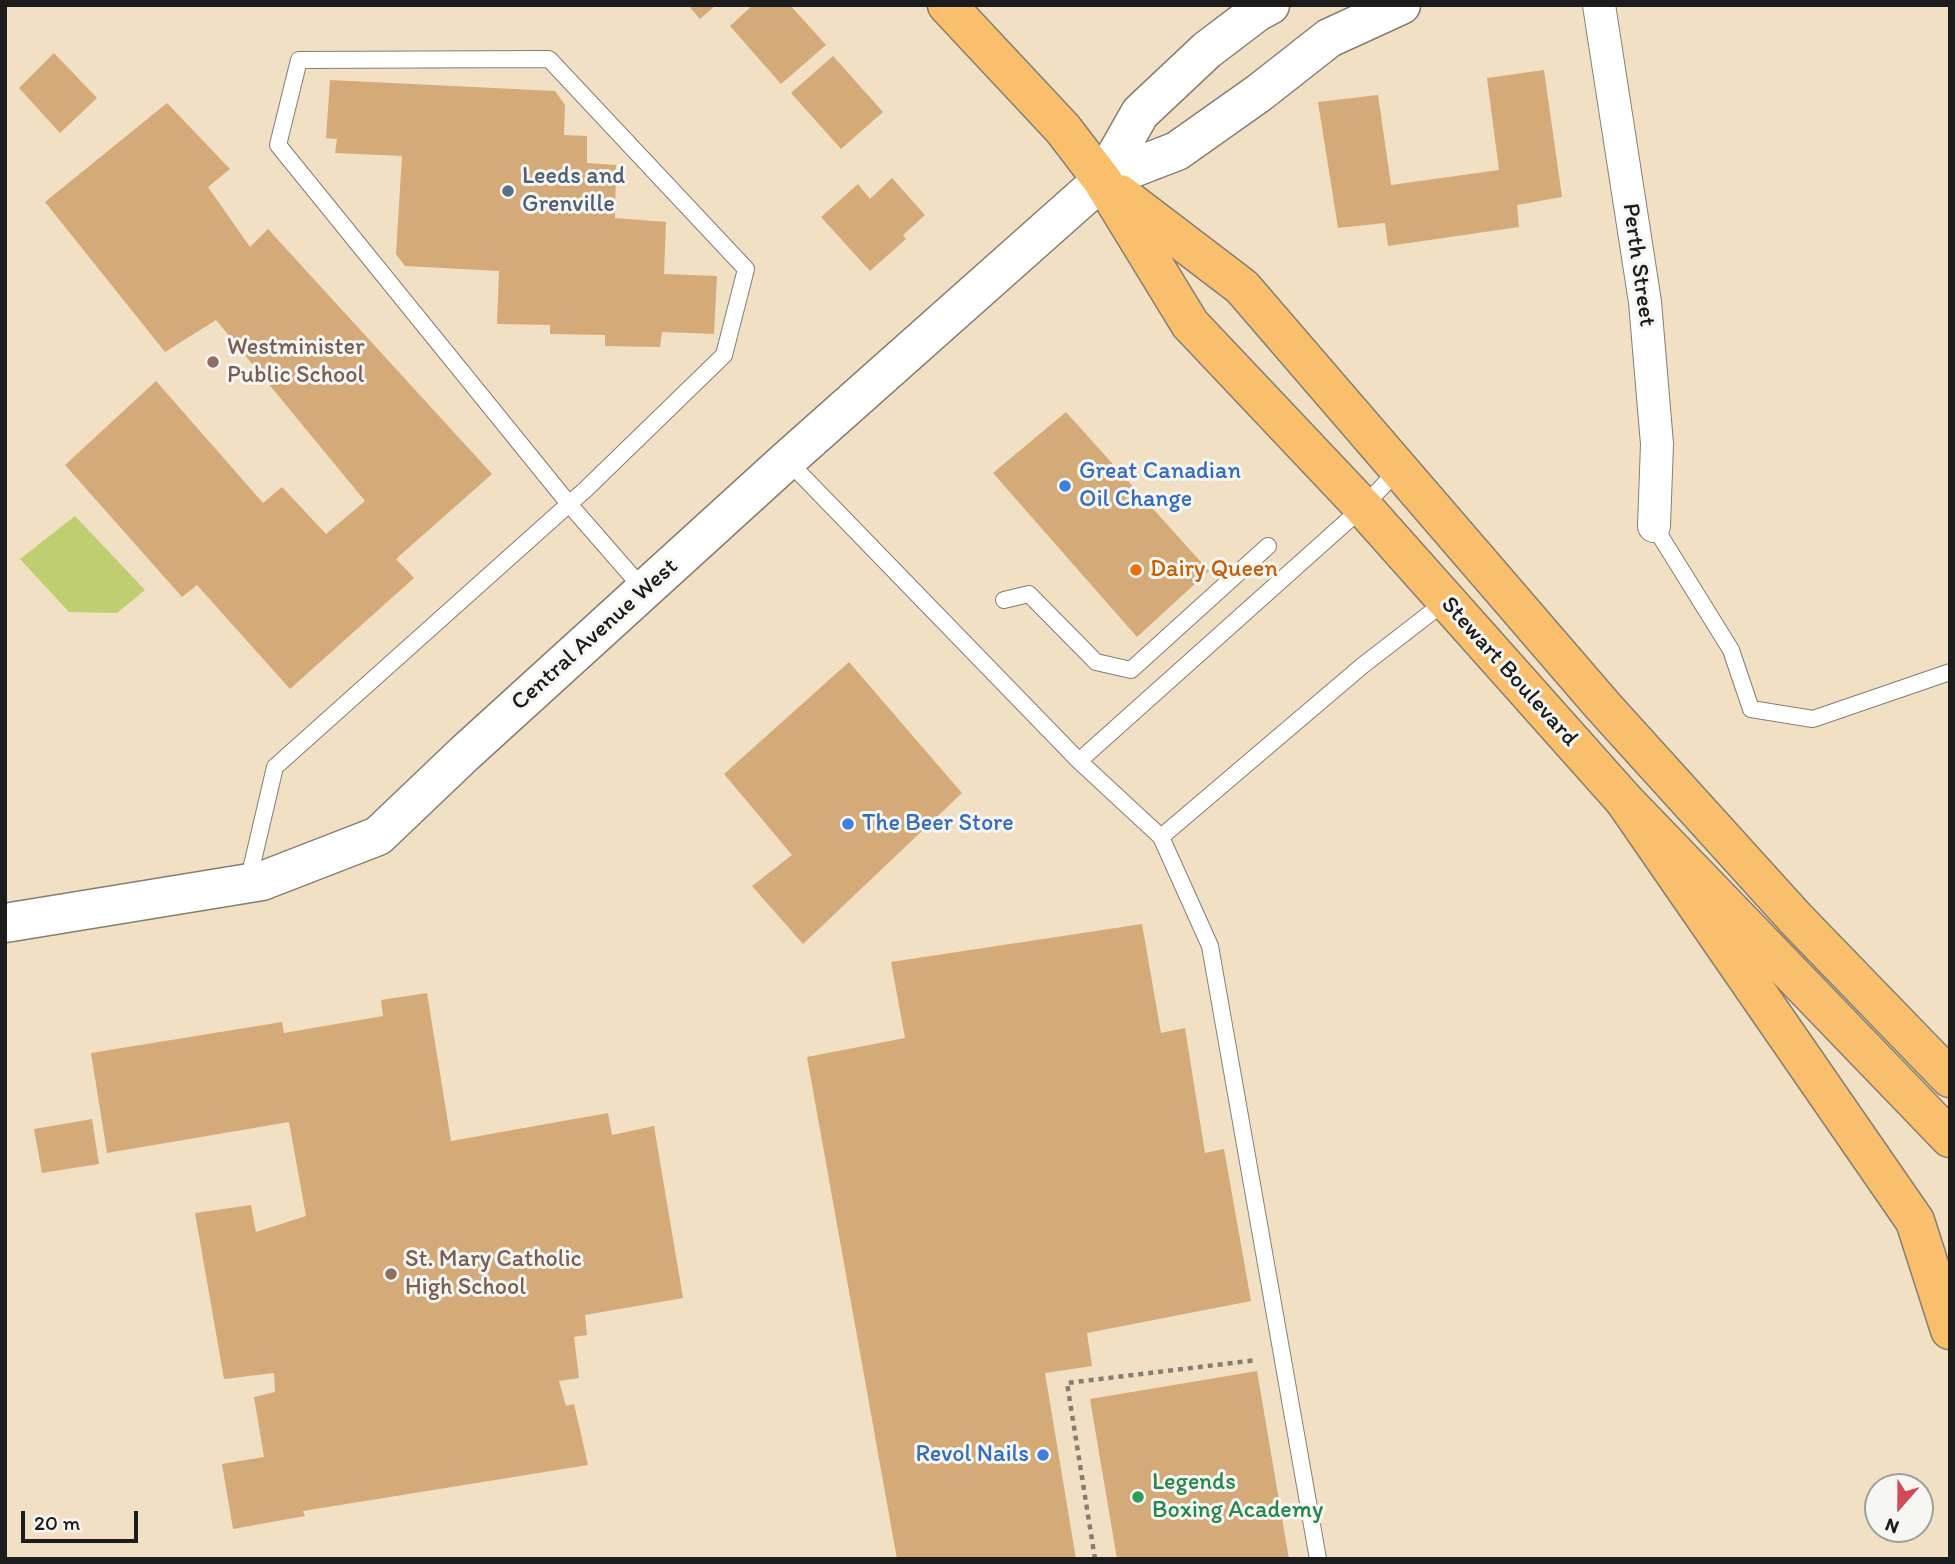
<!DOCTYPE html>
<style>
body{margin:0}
#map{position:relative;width:1955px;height:1564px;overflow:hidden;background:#f1e0c4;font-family:Itim,sans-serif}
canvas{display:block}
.frame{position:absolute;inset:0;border:7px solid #1c1c1c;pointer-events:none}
.north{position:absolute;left:1864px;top:1473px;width:70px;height:70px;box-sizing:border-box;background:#f6f6f2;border:2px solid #9f9f9c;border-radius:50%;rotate:201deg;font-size:19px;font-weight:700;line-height:28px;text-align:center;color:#1c1c1c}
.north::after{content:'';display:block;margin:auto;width:24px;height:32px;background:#d1495b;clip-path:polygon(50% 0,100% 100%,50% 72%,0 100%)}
.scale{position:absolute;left:21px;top:1511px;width:117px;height:32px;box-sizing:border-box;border:4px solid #1c1c1c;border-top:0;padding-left:9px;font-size:21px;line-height:24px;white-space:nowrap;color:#1c1c1c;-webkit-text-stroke:5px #f6f6f2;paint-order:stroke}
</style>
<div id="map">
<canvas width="1955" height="1564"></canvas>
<div class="frame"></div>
<div class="north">N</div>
<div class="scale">20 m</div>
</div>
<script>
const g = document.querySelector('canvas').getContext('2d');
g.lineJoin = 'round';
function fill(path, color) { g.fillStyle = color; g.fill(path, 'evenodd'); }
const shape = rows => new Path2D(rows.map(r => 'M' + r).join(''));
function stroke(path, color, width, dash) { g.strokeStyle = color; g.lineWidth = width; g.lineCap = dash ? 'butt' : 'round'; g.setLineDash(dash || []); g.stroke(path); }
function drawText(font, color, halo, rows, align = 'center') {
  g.font = font + ' Itim,sans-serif'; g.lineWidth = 6; g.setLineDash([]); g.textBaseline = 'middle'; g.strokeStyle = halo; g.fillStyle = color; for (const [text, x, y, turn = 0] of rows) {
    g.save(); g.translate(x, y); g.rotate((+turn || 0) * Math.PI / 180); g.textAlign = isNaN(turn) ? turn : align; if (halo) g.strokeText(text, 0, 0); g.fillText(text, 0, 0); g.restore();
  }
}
fill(shape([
 [75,516,145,590,117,613,69,612,20,559]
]), '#bfce71');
fill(shape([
 [688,5,716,5,700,19],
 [753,5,790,5,826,45,781,84,730,26],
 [54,53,97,98,60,133,19,88],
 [833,56,883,112,841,149,791,93],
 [1544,70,1562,197,1517,205,1519,227,1388,246,1385,223,1338,228,1318,102,1378,95,1391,185,1499,170,1487,78],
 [330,80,555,91,565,105,564,135,587,136,587,163,616,165,615,218,666,222,664,274,717,276,714,334,662,332,660,347,605,346,605,335,550,334,550,325,497,324,499,271,405,266,396,254,402,156,335,153,337,139,326,138],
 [167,103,230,169,208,187,250,247,268,229,492,474,396,559,414,578,290,689,197,585,182,597,65,465,156,381,263,503,282,487,326,534,365,501,216,320,165,352,45,202],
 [892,178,925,215,903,235,906,239,870,271,821,217,858,184,870,199],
 [1066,412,1209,571,1137,637,993,473],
 [849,662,962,793,803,944,752,886,792,855,724,774],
 [1142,924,1161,1033,1185,1028,1205,1153,1224,1149,1251,1301,1087,1333,1092,1366,1045,1373,1076,1559,897,1559,807,1057,905,1038,891,962],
 [427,993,451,1141,608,1113,612,1135,654,1126,683,1298,585,1315,587,1335,574,1337,579,1378,559,1381,566,1406,574,1404,588,1465,303,1511,305,1516,233,1529,222,1464,264,1457,254,1397,275,1392,274,1373,224,1379,195,1213,251,1205,256,1232,306,1216,289,1122,107,1153,91,1053,282,1022,284,1033,383,1016,381,1000],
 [92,1119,99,1164,42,1173,34,1129],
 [1257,1371,1289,1559,1117,1559,1090,1399]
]), '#d5aa79');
const service = shape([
 [787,460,1079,761,1363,507,1398,470],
 [1654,526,1731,650,1751,709,1813,719,1950,672],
 [1004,600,1029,594,1096,662,1131,670,1268,546],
 [1079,761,1161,837,1210,946,1318,1559],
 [1161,837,1362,666,1446,601],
 [248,882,275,767,569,504,585,490,724,355,746,269,549,59,299,60,278,145,569,504,644,590]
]);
const minor = shape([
 [1599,5,1645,302,1657,444,1654,526]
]);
const tertiary = shape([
 [1102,180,1177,151,1259,93,1329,38,1401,5],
 [5,923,262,881,378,836,464,754,787,460,1102,180,1140,113,1207,50,1257,12,1270,5]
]);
const primary = shape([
 [947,5,1063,129,1102,180,1190,324,1363,507,1624,800,1950,1138],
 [1120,194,1242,287,1603,706,1796,919,1950,1078]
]);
const motorway = shape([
 [1624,800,1915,1221,1950,1330]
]);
stroke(service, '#867e70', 18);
stroke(minor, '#867e70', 34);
stroke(tertiary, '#867e70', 41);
stroke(primary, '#867e70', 41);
stroke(motorway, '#867e70', 41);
stroke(shape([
 [1095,1559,1067,1383,1257,1360]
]), '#867e70', 4.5, [5, 5]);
stroke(service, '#fff', 16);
stroke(minor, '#fff', 32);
stroke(tertiary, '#fff', 38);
stroke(primary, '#f9bf6d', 38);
stroke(motorway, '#f9bf6d', 38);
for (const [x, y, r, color] of [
 [508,191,7,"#5c6f8a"],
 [213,362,7,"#8d6e63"],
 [1065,486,7,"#3f7fe0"],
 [1136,570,7,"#e8710a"],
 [848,824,7,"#3f7fe0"],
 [391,1274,7,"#8d6e63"],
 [1043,1455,7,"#3f7fe0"],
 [1138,1497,7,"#2e9e5b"]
]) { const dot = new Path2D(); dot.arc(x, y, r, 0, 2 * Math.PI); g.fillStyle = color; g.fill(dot); stroke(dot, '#f6f6f2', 2.5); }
drawText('24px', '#4e5e75', '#f6f6f2', [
 ["Leeds and",522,177],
 ["Grenville",522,205]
], 'left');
drawText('24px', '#1c1c1c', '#f6f6f2', [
 ["Perth Street",1638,265,82],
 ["Central Avenue West",595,635,-42],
 ["Stewart Boulevard",1509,672,48]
]);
drawText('24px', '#785e54', '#f6f6f2', [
 ["Westminister",227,348],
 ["Public School",227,376],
 ["St. Mary Catholic",405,1260],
 ["High School",405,1288]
], 'left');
drawText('24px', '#366cbe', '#f6f6f2', [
 ["Great Canadian",1079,472],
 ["Oil Change",1079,500],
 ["The Beer Store",862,824],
 ["Revol Nails",1029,1455,"right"]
], 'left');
drawText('24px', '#c56008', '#f6f6f2', [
 ["Dairy Queen",1150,570]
], 'left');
drawText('24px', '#27864d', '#f6f6f2', [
 ["Legends",1152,1483],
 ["Boxing Academy",1152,1511]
], 'left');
</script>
